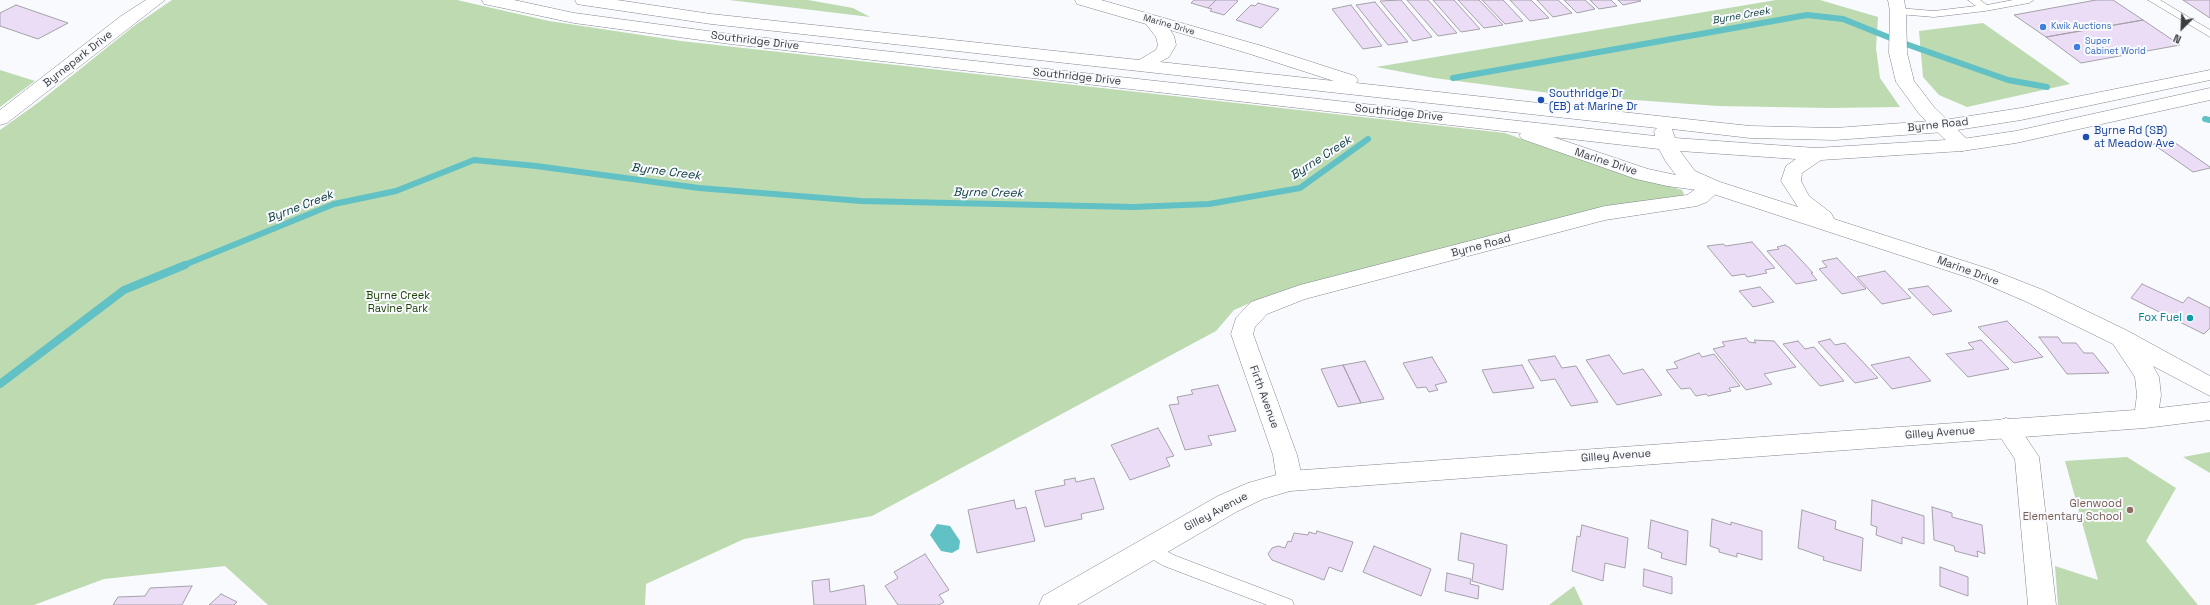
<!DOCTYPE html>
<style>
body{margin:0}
#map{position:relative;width:2210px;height:605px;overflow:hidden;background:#f8fafe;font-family:"Space Grotesk",sans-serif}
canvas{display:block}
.north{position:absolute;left:2162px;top:8px;width:40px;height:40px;-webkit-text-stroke:3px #f8fafe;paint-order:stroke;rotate:204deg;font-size:11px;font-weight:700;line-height:16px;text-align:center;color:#3a3c3f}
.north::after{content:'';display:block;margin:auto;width:14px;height:18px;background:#3a3c3f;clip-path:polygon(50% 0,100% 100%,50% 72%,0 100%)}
</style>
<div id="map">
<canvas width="2210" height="605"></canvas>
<div class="north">N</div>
</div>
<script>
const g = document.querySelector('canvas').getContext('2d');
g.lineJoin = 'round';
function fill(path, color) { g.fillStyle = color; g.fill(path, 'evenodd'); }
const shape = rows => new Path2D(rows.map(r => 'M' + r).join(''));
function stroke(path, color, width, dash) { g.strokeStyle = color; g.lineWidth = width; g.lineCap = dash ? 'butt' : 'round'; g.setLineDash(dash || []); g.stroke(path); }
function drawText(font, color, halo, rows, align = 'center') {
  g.font = font + ' "Space Grotesk",sans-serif'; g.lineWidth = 4; g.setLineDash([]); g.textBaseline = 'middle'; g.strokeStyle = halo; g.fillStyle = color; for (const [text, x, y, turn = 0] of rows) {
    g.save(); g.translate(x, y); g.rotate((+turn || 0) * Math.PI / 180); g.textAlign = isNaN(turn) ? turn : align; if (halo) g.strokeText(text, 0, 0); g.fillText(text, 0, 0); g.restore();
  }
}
fill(shape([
 [172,0,457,0,549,21,681,41,1505,133,1555,151,1682,190,1684,194,1683,196,1295,287,1250,303,1234,310,1216,331,872,516,744,539,646,584,645,605,268,605,225,566,104,579,34,605,0,605,0,130,39,102,134,26],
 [729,0,808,0,853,8,870,17],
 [1776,0,1820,0,1878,17,1876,48,1880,78,1900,107,1830,108,1718,106,1565,95,1434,78,1376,67],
 [1983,23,2070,84,1967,107,1939,95,1923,77,1919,31],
 [0,70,35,81,0,107],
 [2210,452,2210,473,2183,457],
 [2127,457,2176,488,2146,541,2198,605,2058,605,2055,566,2098,580,2065,461],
 [1574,586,1583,605,1549,605]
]), '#bedab1');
fill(shape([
 [937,524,950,526,960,541,959,549,952,553,941,551,930,535]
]), '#62c1c4');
stroke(shape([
 [1453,78,1807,15,1843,19,1903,43,2008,80,2047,87],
 [2205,119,2210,120],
 [182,266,334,204,396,191,474,160,536,166,699,188,861,201,1133,207,1209,204,1300,188,1368,139]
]), '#62c1c4', 6);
stroke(shape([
 [0,384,124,290,185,265]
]), '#62c1c4', 8);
const building = shape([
 [1194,0,1216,0,1208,8,1191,3,1194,0],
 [1216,0,1236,0,1238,1,1224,15,1210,11,1212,9,1208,8,1216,0],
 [1401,0,1432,37,1413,41,1380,1,1401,0],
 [1407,0,1428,0,1457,33,1438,36,1407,0],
 [1433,0,1454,0,1480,29,1461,32,1433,0],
 [1458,0,1479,0,1503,25,1484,28,1458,0],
 [1482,0,1503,0,1523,21,1505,24,1482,0],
 [1510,0,1531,0,1549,18,1530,21,1510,0],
 [1537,0,1558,0,1572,13,1553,17,1537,0],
 [1564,0,1585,0,1595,9,1577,13,1564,0],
 [1590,0,1611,0,1617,6,1599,9,1590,0],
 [1618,0,1639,0,1641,1,1623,5,1618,0],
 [2096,0,2113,0,2143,20,2046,37,2014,15,2096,0],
 [2183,0,2210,0,2210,18,2183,0],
 [1375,2,1408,42,1388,45,1356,5,1375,2],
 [1258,3,1279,9,1261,28,1236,20,1251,5,1255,6,1258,3],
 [16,5,68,23,38,39,0,26,0,13,16,5],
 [1351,5,1382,46,1363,49,1332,9,1351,5],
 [2143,20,2180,45,2081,63,2046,37,2143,20],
 [2171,140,2210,167,2210,168,2193,172,2153,144,2171,140],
 [1752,242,1775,268,1765,270,1767,273,1747,277,1745,274,1732,276,1707,246,1723,244,1726,246,1752,242],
 [1785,245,1790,248,1813,273,1811,273,1817,280,1796,284,1767,251,1779,249,1777,247,1785,245],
 [1837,258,1866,289,1842,294,1819,269,1827,267,1822,261,1837,258],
 [1885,271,1911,298,1882,304,1857,277,1885,271],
 [2142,284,2183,303,2188,297,2210,308,2210,328,2204,334,2131,298,2142,284],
 [1928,286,1952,311,1933,315,1908,289,1928,286],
 [1760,287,1774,302,1753,307,1739,291,1760,287],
 [2007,321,2043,357,2014,363,1978,327,2007,321],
 [2039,337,2058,337,2062,343,2076,343,2084,353,2093,353,2109,373,2067,374,2039,337],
 [1746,338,1749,342,1756,343,1754,340,1774,341,1796,367,1764,374,1772,384,1746,390,1713,349,1725,346,1722,342,1746,338],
 [1830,339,1835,345,1845,343,1878,378,1855,383,1818,342,1830,339],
 [1981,340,2009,369,1968,377,1946,354,1974,349,1968,343,1981,340],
 [1798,341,1805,349,1814,347,1844,381,1820,386,1783,344,1798,341],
 [1699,353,1702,357,1714,354,1740,386,1729,388,1731,391,1708,396,1706,394,1696,396,1690,388,1681,389,1666,370,1678,368,1674,362,1699,353],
 [1609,355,1623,374,1643,369,1662,395,1617,405,1586,360,1609,355],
 [1555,356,1562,368,1576,366,1598,402,1571,406,1555,379,1541,381,1528,360,1555,356],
 [1432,357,1447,382,1435,385,1438,390,1429,392,1426,387,1417,388,1403,363,1432,357],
 [1909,357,1931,381,1892,389,1871,365,1909,357],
 [1365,361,1384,399,1361,403,1343,365,1365,361],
 [1343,365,1361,403,1338,407,1321,369,1343,365],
 [1522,365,1534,388,1493,393,1482,370,1522,365],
 [1218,385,1236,431,1208,436,1212,445,1185,450,1169,405,1179,404,1177,397,1193,394,1191,390,1218,385],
 [1158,428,1174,456,1166,458,1170,466,1130,480,1111,445,1158,428],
 [1075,478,1076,482,1094,478,1104,509,1081,514,1082,519,1045,527,1035,491,1065,485,1064,480,1075,478],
 [1014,500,1016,509,1026,507,1035,541,977,553,968,510,1014,500],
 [1872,500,1924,516,1924,544,1902,537,1902,544,1876,535,1877,527,1871,525,1872,500],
 [1932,507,1952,513,1952,517,1982,525,1985,554,1977,551,1978,557,1955,551,1954,546,1934,540,1932,507],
 [1802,510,1836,521,1835,529,1863,538,1861,571,1823,560,1824,557,1798,548,1802,510],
 [1712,519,1731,525,1731,522,1762,531,1762,560,1737,553,1737,557,1719,552,1719,549,1710,546,1712,519],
 [1651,520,1688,531,1686,565,1661,558,1662,553,1648,548,1651,520],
 [1582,525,1628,538,1625,568,1605,563,1603,581,1572,571,1577,536,1580,537,1582,525],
 [1317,531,1353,542,1342,572,1329,567,1324,580,1272,560,1268,554,1272,548,1278,546,1285,548,1288,541,1291,542,1294,533,1308,535,1309,532,1316,534,1317,531],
 [1461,533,1507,545,1503,590,1472,581,1474,564,1458,560,1461,533],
 [1374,546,1431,569,1421,596,1363,572,1374,546],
 [925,554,949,590,939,595,944,602,939,605,898,605,885,586,898,578,894,572,925,554],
 [1940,567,1968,577,1968,596,1940,586,1940,567],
 [1644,569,1672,577,1672,594,1643,586,1644,569],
 [1447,573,1471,579,1470,584,1479,586,1478,599,1445,591,1447,573],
 [829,579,830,592,864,585,866,605,814,605,812,581,829,579],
 [192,586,182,605,113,605,118,597,145,596,150,588,192,586],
 [221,594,237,602,234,605,209,605,221,594]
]);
fill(building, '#ebddf6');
stroke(building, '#a5a1a9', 1);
const lane = shape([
 [1968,0,1980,0,1987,5,2013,0,2034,0,2029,3,1985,11,1934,17,1898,14,1893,11,1898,8,1934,11,1976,6,1968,0],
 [2148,0,2160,0,2210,30,2210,37,2148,0],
 [1148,542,1176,556,1292,600,1294,605,1267,605,1164,566,1143,554,1140,549,1143,544,1148,542]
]);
const street = shape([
 [1888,0,1904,0,1906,11,1907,53,1914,81,1934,107,1969,141,1972,145,1969,149,1962,151,1955,149,1920,115,1896,82,1889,53,1890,11,1888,0],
 [1713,180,1720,182,1723,187,1707,202,1697,206,1605,220,1305,299,1267,314,1255,327,1253,334,1297,455,1303,481,1299,488,1290,491,1281,488,1277,481,1273,455,1231,334,1236,318,1251,302,1300,285,1605,206,1687,195,1706,182,1713,180],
 [2006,418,2015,421,2039,457,2056,605,2028,605,2015,459,1994,428,1997,421,2006,418]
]);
const secondary = shape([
 [146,0,165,0,7,123,0,125,0,110,121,16,146,0],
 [482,0,514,0,574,13,730,34,1655,136,1654,131,1657,128,711,24,583,5,577,4,575,0,617,0,711,14,1139,60,1156,50,1158,45,1156,37,1146,24,1077,4,1075,0,1101,0,1262,46,1355,76,1358,80,1356,83,1750,126,1835,128,1944,120,2021,108,2210,70,2210,80,2021,120,1944,132,1835,140,1750,138,1672,129,1675,138,1816,148,1962,139,2016,131,2210,88,2210,100,2016,143,1962,151,1821,160,1802,173,1801,181,1809,196,1831,213,1834,219,1992,270,2043,290,2126,330,2210,376,2210,396,2153,366,2159,377,2161,395,2159,408,2210,402,2210,420,2145,428,1290,491,1263,499,1236,512,1077,605,1039,605,1043,596,1218,496,1248,483,1290,471,2135,410,2137,395,2135,377,2113,344,2027,302,1976,280,1704,191,1667,186,1636,179,1522,139,1519,135,1521,133,730,44,574,23,484,4,482,0],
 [1170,30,1250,54,1334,81,1160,62,1169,57,1176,45,1174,36,1170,30],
 [1553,137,1659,149,1666,162,1676,175,1648,169,1553,137],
 [1680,151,1796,159,1786,166,1781,181,1798,207,1720,182,1695,171,1680,151]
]);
stroke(lane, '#82868e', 1);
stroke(street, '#82868e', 1);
stroke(secondary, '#82868e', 1);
fill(lane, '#fff');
fill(street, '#fff');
fill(secondary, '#fff');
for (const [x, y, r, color] of [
 [2043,27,4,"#3f7fe0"],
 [2077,47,4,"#3f7fe0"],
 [1541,100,4,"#1a4fb4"],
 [2086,137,4,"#1a4fb4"],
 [2190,318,4,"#0f9aa8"],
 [2130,510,4,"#8d6e63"]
]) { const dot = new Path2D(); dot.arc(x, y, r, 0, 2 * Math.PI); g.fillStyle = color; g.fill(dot); stroke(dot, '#f8fafe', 1.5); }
drawText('9px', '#3a3c3f', '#f8fafe', [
 ["Marine Drive",1169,25,16]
]);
drawText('9px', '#366cbe', '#f8fafe', [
 ["Kwik Auctions",2051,27],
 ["Super",2085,42],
 ["Cabinet World",2085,52]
], 'left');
drawText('italic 10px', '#083839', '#f8fafe', [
 ["Byrne Creek",1741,16,-10]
]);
drawText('11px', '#3a3c3f', '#f8fafe', [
 ["Southridge Drive",755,41,7],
 ["Byrnepark Drive",78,59,-38],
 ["Southridge Drive",1077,77,6],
 ["Southridge Drive",1399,113,6],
 ["Byrne Road",1938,125,-6],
 ["Marine Drive",1606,162,18],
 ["Byrne Road",1481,246,-15],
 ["Marine Drive",1968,271,20],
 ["Firth Avenue",1264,397,70],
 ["Gilley Avenue",1940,433,-4],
 ["Gilley Avenue",1616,456,-4],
 ["Gilley Avenue",1216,512,-28]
]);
drawText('11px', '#164399', '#f8fafe', [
 ["Southridge Dr",1549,94],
 ["(EB) at Marine Dr",1549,107],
 ["Byrne Rd (SB)",2094,131],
 ["at Meadow Ave",2094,144]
], 'left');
drawText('11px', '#204406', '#f8fafe', [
 ["Byrne Creek",398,296],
 ["Ravine Park",398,309]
]);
drawText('11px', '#0d838f', '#f8fafe', [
 ["Fox Fuel",2182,318]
], 'right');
drawText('11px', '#785e54', '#f8fafe', [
 ["Glenwood",2122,504],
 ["Elementary School",2122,517]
], 'right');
drawText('italic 12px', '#083839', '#f8fafe', [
 ["Byrne Creek",1321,158,-33],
 ["Byrne Creek",666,172,7],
 ["Byrne Creek",988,193,1],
 ["Byrne Creek",300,207,-21]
]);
</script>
